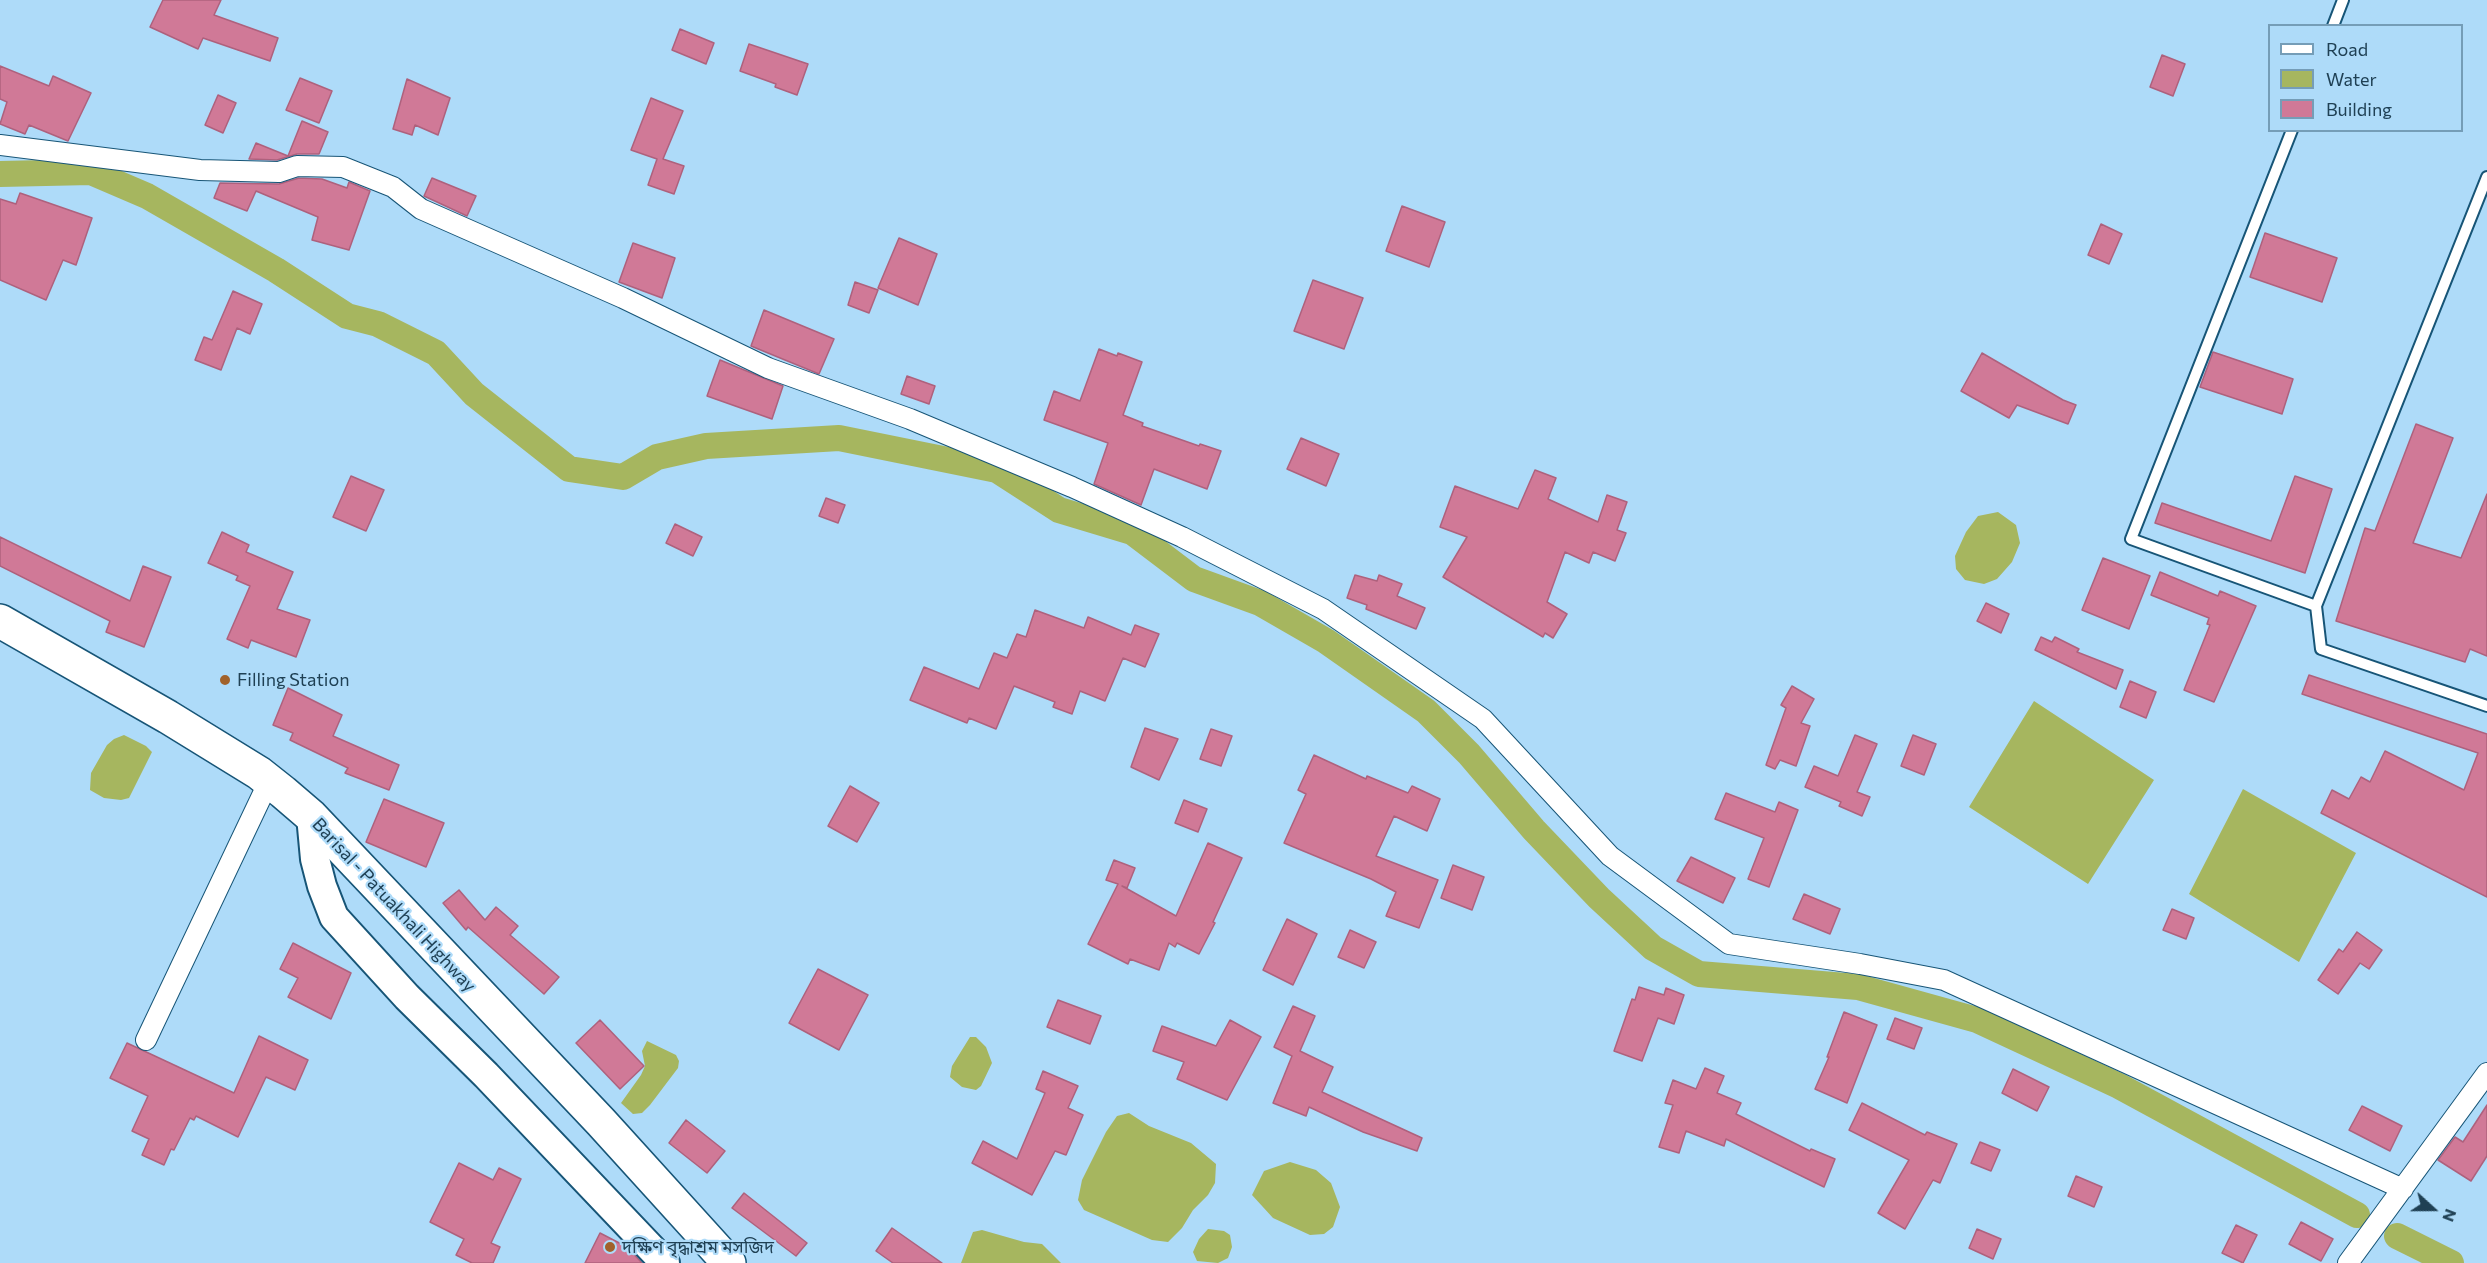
<!DOCTYPE html>
<meta charset="utf-8">
<style>
body{margin:0}
#map{position:relative;width:2487px;height:1263px;overflow:hidden;background:#aedbf9;font-family:Commissioner,sans-serif}
canvas{display:block}
.legend{position:absolute;left:2268px;top:24px;width:195px;height:108px;box-sizing:border-box;background:#aedbf9;border:2px solid #759db7;margin:0;padding:8px 10px;list-style:none;font-size:18px;color:#1f4054}
.legend li{display:flex;align-items:center;gap:12px;height:30px}
.legend b{width:30px;border:2px solid #759db7}
.north{position:absolute;left:2403px;top:1179px;width:60px;height:60px;-webkit-text-stroke:4px #aedbf9;paint-order:stroke;rotate:111deg;font-size:16px;font-weight:700;line-height:24px;text-align:center;color:#1f4054}
.north::after{content:'';display:block;margin:auto;width:21px;height:27px;background:#1f4054;clip-path:polygon(50% 0,100% 100%,50% 72%,0 100%)}
</style>
<div id="map">
<canvas width="2487" height="1263"></canvas>
<ul class="legend">
<li><b style="height:8px;background:#fff"></b>Road</li>
<li><b style="height:16px;background:#a6b65f"></b>Water</li>
<li><b style="height:16px;background:#d07997"></b>Building</li>
</ul>
<div class="north">N</div>
</div>
<script>
const g = document.querySelector('canvas').getContext('2d');
g.lineJoin = 'round';
function fill(path, color) { g.fillStyle = color; g.fill(path, 'evenodd'); }
const shape = rows => new Path2D(rows.map(r => 'M' + r).join(''));
function stroke(path, color, width, dash) { g.strokeStyle = color; g.lineWidth = width; g.lineCap = dash ? 'butt' : 'round'; g.setLineDash(dash || []); g.stroke(path); }
function drawText(font, color, halo, rows, align = 'center') {
  g.font = font + ' Commissioner,"Noto Sans Bengali",sans-serif'; g.lineWidth = 4.5; g.setLineDash([]); g.textBaseline = 'middle'; g.strokeStyle = halo; g.fillStyle = color; for (const [text, x, y, turn = 0] of rows) {
    g.save(); g.translate(x, y); g.rotate((+turn || 0) * Math.PI / 180); g.textAlign = isNaN(turn) ? turn : align; if (halo) g.strokeText(text, 0, 0); g.fillText(text, 0, 0); g.restore();
  }
}
fill(shape([
 [1998,512,2016,525,2020,543,2012,562,1997,579,1984,584,1965,580,1956,569,1955,556,1966,532,1978,516],
 [2034,701,2154,780,2088,884,1969,807],
 [124,735,146,746,152,752,129,798,121,800,104,798,90,790,91,773,107,745,114,739],
 [2243,789,2356,853,2299,962,2189,894],
 [970,1037,976,1037,986,1047,992,1063,981,1086,976,1090,962,1087,950,1077,952,1066],
 [647,1041,676,1055,679,1061,678,1068,650,1105,642,1113,633,1114,621,1103,641,1075,645,1066,642,1051],
 [1129,1113,1149,1126,1191,1143,1216,1164,1215,1183,1208,1195,1193,1210,1182,1228,1168,1242,1152,1240,1084,1210,1078,1200,1082,1180,1106,1132,1117,1116],
 [1290,1162,1316,1170,1331,1183,1340,1207,1333,1227,1324,1234,1310,1235,1273,1218,1252,1195,1264,1171],
 [1208,1229,1224,1231,1230,1235,1232,1247,1228,1258,1218,1263,1197,1261,1193,1252,1199,1239],
 [982,1230,1024,1242,1042,1244,1061,1263,961,1263,973,1232]
]), '#a6b65f');
stroke(shape([
 [0,174,91,172,147,196,276,270,347,316,378,324,436,353,474,394,569,469,623,477,657,457,706,446,839,438,997,470,1059,510,1132,532,1194,579,1260,603,1326,641,1426,711,1469,754,1534,830,1599,898,1653,948,1699,974,1858,987,1977,1020,2119,1086,2357,1215],
 [2397,1236,2451,1263]
]), '#a6b65f', 26);
const building = shape([
 [163,0,221,0,214,15,278,38,270,61,203,38,198,49,150,27,163,0],
 [680,29,714,43,706,64,672,50,680,29],
 [749,44,808,64,797,95,775,87,776,84,740,71,749,44],
 [2162,55,2185,64,2173,96,2150,87,2162,55],
 [0,66,49,86,53,76,91,93,68,141,29,125,25,134,0,124,7,102,0,99,0,66],
 [300,78,332,91,319,123,286,110,300,78],
 [407,79,450,98,438,135,415,125,412,135,393,129,407,79],
 [218,95,236,103,223,133,205,125,218,95],
 [651,98,683,111,663,159,684,166,674,194,648,185,657,159,631,150,651,98],
 [302,121,328,132,319,154,297,154,277,160,249,159,256,143,288,156,302,121],
 [299,178,322,179,347,188,349,182,370,191,349,250,312,240,318,217,256,191,247,211,214,198,220,183,279,184,299,178],
 [432,178,476,196,467,216,424,196,432,178],
 [20,193,92,218,76,265,63,260,46,300,0,280,0,199,16,204,20,193],
 [1402,206,1445,222,1429,267,1386,251,1402,206],
 [2101,224,2122,234,2109,264,2088,255,2101,224],
 [2265,233,2337,258,2322,302,2250,277,2265,233],
 [899,238,937,254,918,305,878,288,899,238],
 [633,243,675,258,662,298,619,282,633,243],
 [1313,280,1363,298,1344,349,1294,331,1313,280],
 [855,282,878,290,869,313,848,305,855,282],
 [233,291,262,304,250,334,237,328,221,370,195,360,204,337,212,340,233,291],
 [764,310,834,339,819,374,751,346,764,310],
 [1099,349,1117,356,1118,353,1142,362,1123,415,1143,423,1142,426,1199,446,1200,444,1221,451,1207,489,1154,469,1141,505,1094,484,1108,443,1044,420,1054,391,1080,401,1099,349],
 [2213,352,2293,379,2282,414,2200,387,2213,352],
 [1982,353,2063,400,2076,405,2068,424,2017,405,2009,418,1961,391,1982,353],
 [720,360,783,386,772,419,707,396,720,360],
 [907,376,935,386,929,404,901,394,907,376],
 [2416,424,2453,438,2413,543,2461,558,2487,494,2487,656,2470,649,2465,662,2336,621,2365,528,2375,531,2416,424],
 [1301,438,1339,454,1326,486,1287,469,1301,438],
 [1535,470,1556,478,1548,499,1598,522,1607,495,1627,502,1617,530,1626,533,1615,561,1593,552,1589,563,1565,552,1547,602,1567,614,1553,638,1545,633,1543,637,1443,577,1467,537,1440,527,1455,486,1518,509,1535,470],
 [351,476,384,490,366,531,333,517,351,476],
 [2295,476,2332,489,2305,573,2155,523,2162,503,2271,541,2295,476],
 [826,498,845,505,838,523,819,516,826,498],
 [675,524,702,537,693,556,666,543,675,524],
 [222,532,249,545,246,552,293,572,277,609,310,620,296,657,251,640,248,648,227,639,250,586,236,580,238,576,208,563,222,532],
 [0,537,130,601,143,566,171,577,144,647,106,632,110,621,0,566,0,537],
 [2103,558,2150,576,2129,629,2082,610,2103,558],
 [2160,572,2218,596,2220,591,2256,606,2214,702,2184,690,2210,625,2207,624,2209,618,2151,595,2160,572],
 [1355,575,1377,581,1379,575,1402,584,1397,596,1425,608,1416,629,1366,609,1367,605,1347,598,1355,575],
 [1986,603,2009,614,2001,633,1977,621,1986,603],
 [1035,610,1084,628,1088,617,1131,635,1135,625,1159,634,1145,667,1123,658,1105,701,1080,691,1072,714,1053,707,1055,702,1014,686,996,729,969,718,967,723,910,700,924,667,979,689,994,653,1007,658,1017,634,1026,637,1035,610],
 [2041,637,2052,642,2055,637,2079,649,2077,652,2123,670,2116,689,2035,650,2041,637],
 [2309,675,2487,734,2487,897,2321,813,2332,790,2349,799,2361,777,2370,782,2385,751,2464,790,2478,753,2302,694,2309,675],
 [2130,681,2156,692,2146,718,2120,707,2130,681],
 [1792,686,1814,699,1801,723,1810,726,1796,766,1780,760,1775,769,1766,765,1786,708,1781,705,1792,686],
 [288,688,342,715,333,736,399,765,389,790,345,773,348,768,290,740,293,733,273,725,288,688],
 [1145,728,1178,739,1159,780,1131,767,1145,728],
 [1211,729,1232,736,1221,766,1200,759,1211,729],
 [1855,735,1877,744,1857,792,1870,797,1862,816,1839,806,1841,802,1805,787,1814,766,1838,776,1855,735],
 [1913,735,1936,744,1924,775,1901,766,1913,735],
 [1314,755,1366,779,1367,776,1408,793,1412,786,1440,799,1427,831,1394,816,1376,856,1438,880,1419,928,1386,916,1396,892,1371,879,1284,843,1306,794,1298,790,1314,755],
 [850,786,879,803,857,842,828,826,850,786],
 [1726,793,1775,812,1779,802,1798,810,1769,887,1748,879,1764,838,1715,819,1726,793],
 [384,799,444,823,426,867,366,842,384,799],
 [1184,800,1207,809,1198,832,1175,823,1184,800],
 [1208,843,1242,858,1213,922,1215,923,1199,954,1177,943,1175,947,1169,943,1159,970,1130,959,1128,964,1088,944,1118,884,1106,880,1114,860,1135,868,1127,888,1122,886,1176,916,1208,843],
 [1691,857,1735,878,1723,903,1677,881,1691,857],
 [1453,865,1484,877,1472,910,1441,898,1453,865],
 [459,890,485,920,496,907,518,926,510,935,559,977,544,994,468,927,466,930,443,903,459,890],
 [1804,894,1840,909,1830,934,1793,919,1804,894],
 [2172,909,2194,918,2186,939,2163,930,2172,909],
 [1287,919,1317,934,1293,985,1263,970,1287,919],
 [1350,930,1376,942,1364,968,1338,957,1350,930],
 [2357,932,2382,950,2369,969,2360,963,2338,994,2318,980,2339,949,2343,952,2357,932],
 [293,943,351,973,331,1019,288,997,298,978,280,969,293,943],
 [818,969,868,995,839,1050,789,1023,818,969],
 [1639,987,1664,995,1666,988,1684,995,1674,1024,1658,1018,1642,1061,1614,1051,1632,999,1635,1000,1639,987],
 [1058,1000,1101,1016,1090,1044,1047,1027,1058,1000],
 [1293,1006,1315,1016,1300,1051,1333,1067,1322,1092,1422,1138,1417,1151,1363,1132,1309,1107,1306,1116,1273,1103,1292,1056,1274,1047,1293,1006],
 [1844,1012,1877,1025,1847,1103,1815,1089,1829,1057,1827,1057,1844,1012],
 [1895,1018,1922,1028,1914,1049,1887,1039,1895,1018],
 [600,1020,644,1066,620,1089,576,1043,600,1020],
 [1230,1020,1261,1037,1227,1100,1177,1079,1184,1062,1153,1051,1162,1026,1216,1046,1230,1020],
 [259,1036,308,1060,295,1090,266,1077,238,1137,196,1116,194,1120,190,1118,174,1150,171,1149,164,1165,142,1155,149,1139,132,1131,148,1096,110,1078,127,1043,234,1093,259,1036],
 [1705,1068,1724,1076,1717,1093,1741,1103,1736,1114,1810,1151,1811,1149,1835,1159,1824,1187,1726,1139,1724,1146,1686,1131,1679,1153,1659,1147,1673,1105,1665,1103,1673,1080,1696,1089,1705,1068],
 [2013,1069,2049,1087,2037,1111,2002,1093,2013,1069],
 [1043,1071,1078,1086,1068,1108,1083,1115,1066,1155,1055,1151,1032,1195,972,1163,983,1141,1017,1159,1045,1093,1036,1089,1043,1071],
 [1862,1103,1925,1135,1927,1132,1957,1144,1940,1183,1933,1180,1905,1229,1878,1213,1909,1160,1849,1130,1862,1103],
 [2487,1105,2487,1156,2471,1181,2438,1160,2455,1137,2463,1142,2487,1105],
 [2362,1106,2402,1126,2390,1151,2349,1130,2362,1106],
 [686,1120,725,1151,707,1173,669,1143,686,1120],
 [1980,1142,2000,1150,1991,1171,1971,1163,1980,1142],
 [459,1163,493,1180,499,1168,521,1179,491,1243,500,1247,493,1263,472,1263,456,1255,464,1239,430,1222,459,1163],
 [2076,1176,2102,1187,2094,1207,2068,1196,2076,1176],
 [744,1193,807,1243,796,1256,732,1208,744,1193],
 [2301,1222,2333,1239,2321,1261,2289,1244,2301,1222],
 [2236,1225,2257,1235,2243,1263,2222,1253,2236,1225],
 [892,1228,942,1263,893,1263,876,1251,892,1228],
 [1977,1229,2001,1239,1993,1259,1969,1248,1977,1229],
 [600,1233,627,1247,642,1263,585,1263,600,1233]
]);
fill(building, '#d07997');
stroke(building, '#ae617d', 1.5);
const lane = shape([
 [2333,26,2343,0],
 [2292,130,2131,539,2316,606,2321,649,2487,706],
 [2316,606,2487,177]
]);
const street = shape([
 [0,145,200,170,279,172,297,166,343,167,393,187,421,209,623,298,768,368,910,419,1072,487,1182,537,1323,609,1483,719,1610,856,1729,944,1860,964,1944,980,2403,1189],
 [146,1040,269,781],
 [2348,1263,2487,1073]
]);
const secondary = shape([
 [311,816,315,859,322,886,334,917,407,997,486,1075,665,1263]
]);
const highway = shape([
 [0,621,168,717,259,773,283,792,311,816,601,1122,729,1263]
]);
stroke(lane, '#175577', 14);
stroke(street, '#175577', 22);
stroke(secondary, '#175577', 32);
stroke(highway, '#175577', 36);
stroke(lane, '#fff', 10);
stroke(street, '#fff', 20);
stroke(secondary, '#fff', 28);
stroke(highway, '#fff', 33);
for (const [x, y, r, color] of [
 [225,680,6,"#a1612a"],
 [610,1247,6,"#a1612a"]
]) { const dot = new Path2D(); dot.arc(x, y, r, 0, 2 * Math.PI); g.fillStyle = color; g.fill(dot); stroke(dot, '#aedbf9', 2); }
drawText('18px', '#1f4054', '#aedbf9', [
 ["Filling Station",237,680],
 ["দক্ষিণ বৃদ্ধাশ্রম মসজিদ",622,1247]
], 'left');
drawText('18px', '#1f4054', '#aedbf9', [
 ["Barisal - Patuakhali Highway",394,905,47]
]);
</script>
